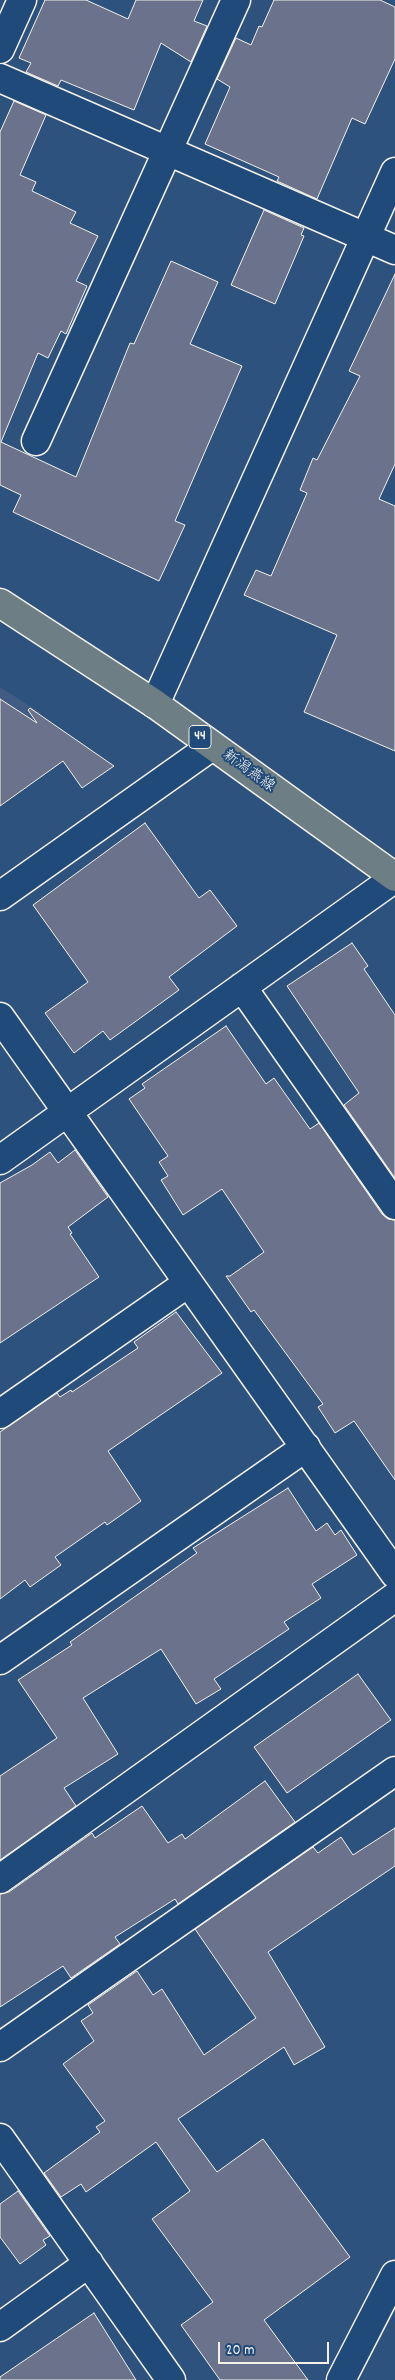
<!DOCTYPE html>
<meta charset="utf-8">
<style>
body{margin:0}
#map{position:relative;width:395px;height:2380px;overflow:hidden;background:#2e527e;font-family:Dekko,sans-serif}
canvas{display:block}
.scale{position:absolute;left:218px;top:2342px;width:111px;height:22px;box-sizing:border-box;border:2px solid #f4f1e8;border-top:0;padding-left:6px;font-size:15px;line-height:18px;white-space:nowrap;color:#f4f1e8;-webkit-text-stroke:4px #1f4a7a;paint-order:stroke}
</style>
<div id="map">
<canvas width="395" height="2380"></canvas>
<div class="scale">20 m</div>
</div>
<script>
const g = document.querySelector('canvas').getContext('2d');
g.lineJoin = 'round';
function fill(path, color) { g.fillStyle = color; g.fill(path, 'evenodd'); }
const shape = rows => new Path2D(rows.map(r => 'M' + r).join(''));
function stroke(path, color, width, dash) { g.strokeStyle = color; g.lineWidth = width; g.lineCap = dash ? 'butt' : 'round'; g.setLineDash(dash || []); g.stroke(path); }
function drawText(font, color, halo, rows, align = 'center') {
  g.font = font + ' Dekko,"Klee One",sans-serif'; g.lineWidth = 4; g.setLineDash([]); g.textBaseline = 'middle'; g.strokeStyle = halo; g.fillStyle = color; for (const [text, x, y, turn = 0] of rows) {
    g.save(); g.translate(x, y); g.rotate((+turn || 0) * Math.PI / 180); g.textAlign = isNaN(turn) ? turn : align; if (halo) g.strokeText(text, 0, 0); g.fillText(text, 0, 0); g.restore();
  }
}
fill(shape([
 [0,687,41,713,0,743]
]), '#405c82');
const building = shape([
 [45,0,86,0,128,19,136,0,203,0,194,21,207,26,191,62,161,43,134,110,61,80,58,86,26,72,31,63,19,58,45,0],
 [274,0,380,0,395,7,395,59,365,124,352,118,317,199,277,181,279,177,205,144,230,87,217,79,236,38,251,45,259,26,262,27,274,0],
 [14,101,46,115,20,175,36,182,32,191,76,212,70,223,98,236,76,281,87,286,66,334,61,331,48,358,38,353,1,442,76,477,130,343,134,344,171,261,218,282,190,344,242,366,175,521,185,525,159,581,13,512,21,495,0,485,0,132,14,101],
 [264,210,304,228,301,235,304,236,275,304,231,285,264,210],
 [395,274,395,464,379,499,395,506,395,751,304,712,337,635,244,595,256,570,271,576,307,493,300,490,313,458,317,460,360,376,349,371,395,274],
 [0,699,37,723,28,710,30,708,114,766,82,788,63,761,0,806,0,699],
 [145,823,199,898,210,890,237,926,169,977,179,990,110,1040,103,1031,74,1053,45,1013,88,982,33,905,145,823],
 [352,943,368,966,364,969,395,1015,395,1178,344,1105,359,1093,287,986,352,943],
 [226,1026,266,1084,274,1078,310,1129,319,1123,382,1214,388,1219,395,1220,395,1480,354,1421,335,1433,318,1407,323,1404,254,1310,251,1312,226,1276,230,1276,264,1252,222,1189,183,1215,161,1180,168,1176,159,1162,168,1156,129,1099,145,1088,142,1084,226,1026],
 [75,1150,108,1197,68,1227,72,1233,70,1234,99,1277,0,1343,0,1183,32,1165,50,1152,58,1163,75,1150],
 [176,1312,222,1373,108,1451,141,1501,107,1525,105,1522,55,1557,61,1565,30,1587,25,1580,0,1599,0,1432,57,1393,60,1397,71,1390,72,1392,138,1348,134,1342,176,1312],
 [288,1488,316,1531,327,1523,335,1535,341,1530,357,1555,312,1584,321,1598,284,1622,289,1629,214,1679,221,1689,196,1704,161,1649,83,1698,118,1754,64,1788,76,1806,0,1860,0,1776,57,1738,18,1680,72,1645,70,1642,197,1553,193,1548,288,1488],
 [358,1674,391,1720,287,1793,254,1747,358,1674],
 [265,1781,295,1822,178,1904,175,1899,115,1937,120,1944,71,1978,63,1966,0,2007,0,1894,9,1892,92,1833,95,1838,142,1806,168,1843,182,1834,185,1839,265,1781],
 [395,1828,395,1866,268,1952,325,2047,294,2065,284,2047,178,2119,217,2172,263,2139,350,2257,264,2320,308,2380,220,2380,181,2325,213,2302,152,2219,190,2191,156,2142,86,2192,81,2184,61,2197,44,2173,100,2132,96,2127,105,2121,63,2064,94,2041,81,2021,93,2013,88,2005,137,1971,153,1995,162,1989,204,2055,256,2018,195,1929,313,1847,318,1853,341,1837,353,1855,395,1828],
 [18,2191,50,2236,43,2240,46,2245,20,2264,0,2237,0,2204,18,2191],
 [94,2313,136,2380,0,2380,0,2377,94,2313]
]);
fill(building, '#6a728c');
stroke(building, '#f4f1e8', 1);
const minor = shape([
 [0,49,22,0],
 [0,78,395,250],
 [36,441,236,0],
 [155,704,395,172],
 [0,896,212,746],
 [242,987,395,1205],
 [0,1017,395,1574],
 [0,1160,395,878],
 [0,1414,188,1283],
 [0,1660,306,1447],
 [0,1879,395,1597],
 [0,2047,395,1771],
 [0,2138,171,2380],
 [0,2327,89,2263],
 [341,2380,395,2275]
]);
const major = shape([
 [0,603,155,704,395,877]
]);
stroke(minor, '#f4f1e8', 31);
stroke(major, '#f4f1e8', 31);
stroke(minor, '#1f4a7a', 28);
stroke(major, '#6d7e84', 28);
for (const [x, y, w] of [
 [200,737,22]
]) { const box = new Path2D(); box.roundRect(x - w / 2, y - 11.5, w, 23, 4); g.fillStyle = '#1f4a7a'; g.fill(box); stroke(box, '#f4f1e8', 1); }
drawText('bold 14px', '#f4f1e8', null, [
 ["44",200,737]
]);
drawText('15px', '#f4f1e8', '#1f4a7a', [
 ["新潟燕線",248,772,36]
]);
</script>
